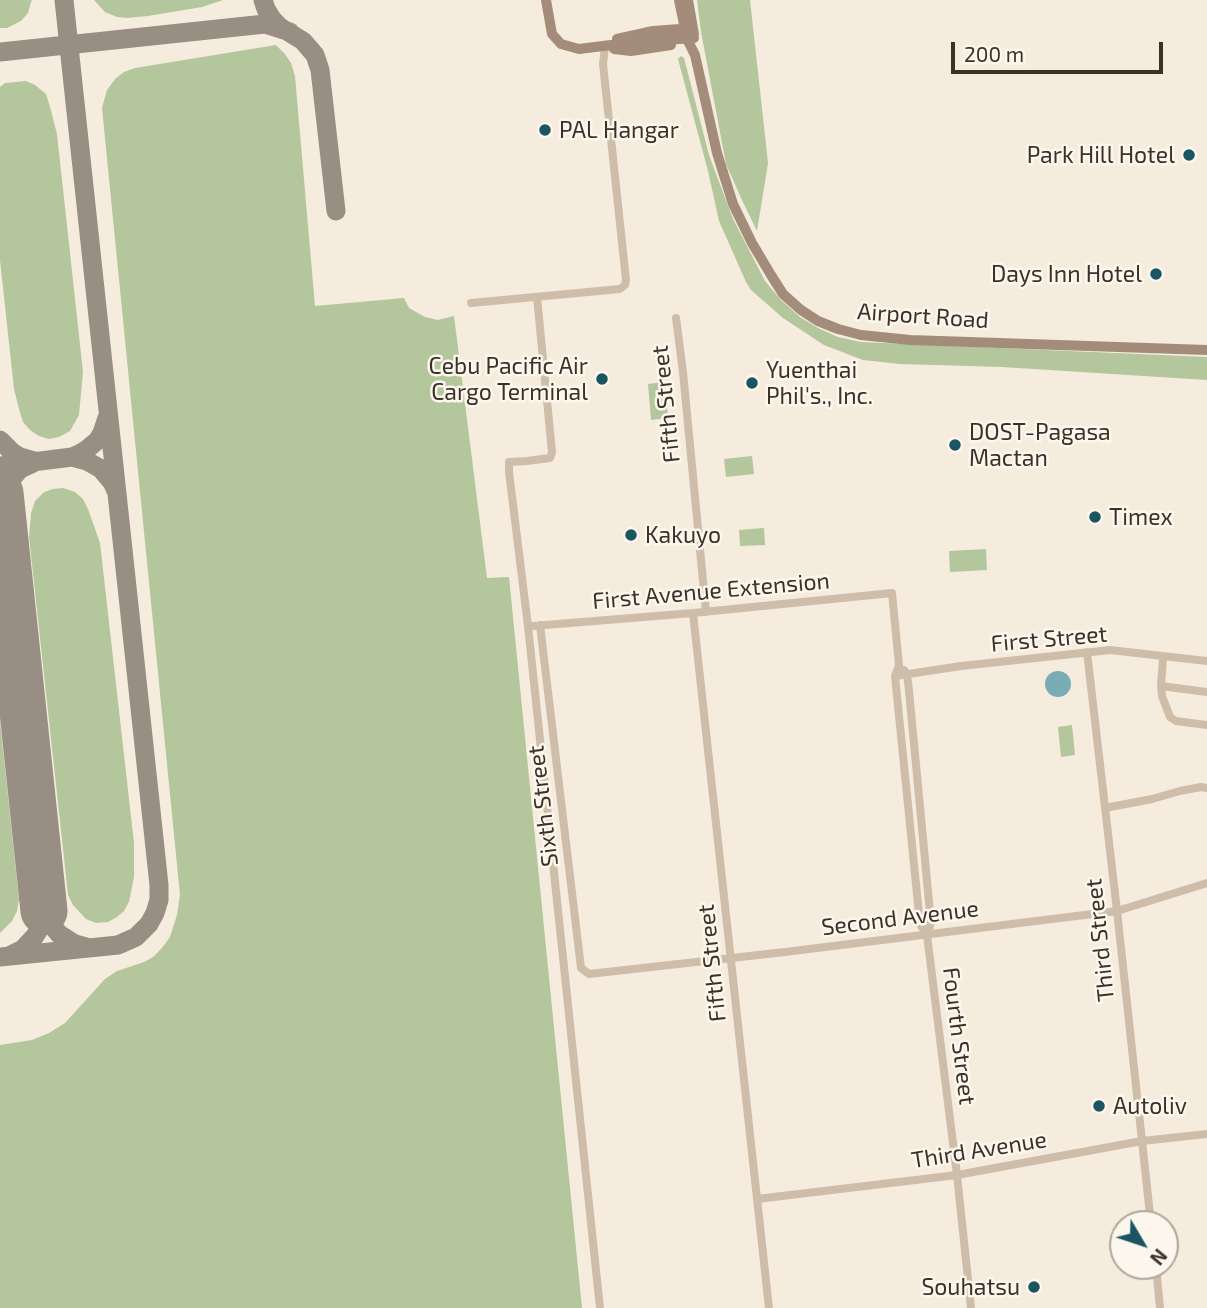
<!DOCTYPE html>
<style>
body{margin:0}
#map{position:relative;width:1207px;height:1308px;overflow:hidden;background:#f5ecde;font-family:"Exo 2",sans-serif}
canvas{display:block}
.north{position:absolute;left:1109px;top:1210px;width:70px;height:70px;box-sizing:border-box;background:#fcf6ec;border:2px solid #afa79e;border-radius:50%;rotate:129deg;font-size:19px;font-weight:700;line-height:28px;text-align:center;color:#3b3129}
.north::after{content:'';display:block;margin:auto;width:24px;height:32px;background:#1b5561;clip-path:polygon(50% 0,100% 100%,50% 72%,0 100%)}
.scale{position:absolute;left:951px;top:42px;width:212px;height:32px;box-sizing:border-box;border:4px solid #3b3129;border-top:0;padding-left:9px;font-size:21px;line-height:24px;white-space:nowrap;color:#3b3129;-webkit-text-stroke:5px #fcf6ec;paint-order:stroke}
</style>
<div id="map">
<canvas width="1207" height="1308"></canvas>
<div class="north">N</div>
<div class="scale">200 m</div>
</div>
<script>
const g = document.querySelector('canvas').getContext('2d');
g.lineJoin = 'round';
function fill(path, color) { g.fillStyle = color; g.fill(path, 'evenodd'); }
const shape = rows => new Path2D(rows.map(r => 'M' + r).join(''));
function stroke(path, color, width, dash) { g.strokeStyle = color; g.lineWidth = width; g.lineCap = dash ? 'butt' : 'round'; g.setLineDash(dash || []); g.stroke(path); }
function drawText(font, color, halo, rows, align = 'center') {
  g.font = font + ' "Exo 2",sans-serif'; g.lineWidth = 5; g.setLineDash([]); g.textBaseline = 'middle'; g.strokeStyle = halo; g.fillStyle = color; for (const [text, x, y, turn = 0] of rows) {
    g.save(); g.translate(x, y); g.rotate((+turn || 0) * Math.PI / 180); g.textAlign = isNaN(turn) ? turn : align; if (halo) g.strokeText(text, 0, 0); g.fillText(text, 0, 0); g.restore();
  }
}
fill(shape([
 [0,0,32,0,31,2,28,13,21,21,7,28,0,28],
 [94,0,223,0,202,7,148,16,127,18,117,17,105,12],
 [697,0,750,0,768,163,757,231,741,198,726,164,701,32],
 [276,45,285,54,291,63,295,76,315,306,404,298,409,308,425,317,438,320,454,316,487,578,509,577,582,1308,0,1308,0,1045,32,1040,49,1033,65,1023,105,979,117,971,144,962,153,957,162,948,170,937,177,915,180,895,102,108,107,90,115,79,124,72,135,68],
 [681,56,684,58,709,155,733,219,765,281,781,300,800,317,818,328,838,337,861,342,1207,357,1207,380,1002,367,900,364,863,360,824,345,783,318,751,290,746,282,719,221,708,171,678,59],
 [26,81,35,85,46,94,50,107,57,134,83,372,79,415,70,431,59,437,49,439,39,436,30,430,23,422,19,409,14,389,0,260,0,87,5,83],
 [665,382,668,418,651,420,648,384],
 [752,456,754,474,726,477,724,459],
 [63,488,75,492,83,499,88,509,100,543,134,843,134,877,129,902,124,911,117,917,108,922,96,923,86,919,73,905,68,895,29,537,31,513,35,501,44,492,53,489],
 [764,528,765,545,740,546,739,530],
 [986,549,987,570,950,572,949,551],
 [0,721,19,900,17,911,12,921,0,933],
 [1072,725,1075,755,1061,757,1058,727]
]), '#b4c69c');
fill(shape([
 '1045 684a13 13 0 1 1 26 0a13 13 0 1 1-26 0Z'
]), '#7aacb5');
stroke(shape([
 [263,0,266,9,272,19,280,27,303,41,315,55,320,70,336,211],
 [0,52,265,24,290,32],
 [0,440,12,452,20,457,34,461],
 [72,457,87,461,101,469,112,482,116,491],
 [0,466,72,457,79,454,86,450,98,440,102,433,107,418],
 [2,510,2,500,8,483,20,469,33,463],
 [44,911,47,919,59,934,75,944,86,947],
 [11,955,23,949,35,936,40,928,44,911],
 [0,957,118,945,136,937,149,924,155,913,159,900,159,885,64,0]
]), '#988e84', 19);
stroke(shape([
 [0,493,44,911]
]), '#988e84', 47);
stroke(shape([
 [537,297,552,452,550,458,527,461,509,462,509,472,528,626,600,1308],
 [471,303,620,289,625,285,626,280,603,64,605,47],
 [676,318,683,372,706,612],
 [693,613,769,1308],
 [540,625,581,968,589,974,785,952,1117,911,1207,883],
 [533,626,693,613,892,593,899,665,895,676,920,924,927,935,957,1175,971,1308],
 [1087,652,1117,911,1151,1224],
 [1163,657,1161,686,1162,696,1170,717,1176,721,1207,725],
 [904,670,907,674,909,691,931,923,927,935],
 [895,676,961,666,1110,650,1207,661],
 [1161,686,1207,692],
 [1105,808,1152,799,1180,791,1201,787,1207,788],
 [757,1199,957,1175,1142,1141,1207,1134],
 [1156,1266,1160,1308]
]), '#cebea9', 8);
stroke(shape([
 [546,0,552,34,561,44,579,49,635,42,694,38],
 [679,0,687,39,695,55,717,153,733,204,752,243,771,275,783,294,801,310,818,321,838,329,861,335,910,340,1207,350],
 [688,0,694,34],
 [617,39,653,31,693,28],
 [614,49,631,51,671,45]
]), '#a38d7a', 10);
for (const [x, y, r, color] of [
 [545,130,7,"#1b5561"],
 [1189,155,7,"#1b5561"],
 [1156,274,7,"#1b5561"],
 [602,379,7,"#1b5561"],
 [752,383,7,"#1b5561"],
 [955,445,7,"#1b5561"],
 [1095,517,7,"#1b5561"],
 [631,535,7,"#1b5561"],
 [1099,1106,7,"#1b5561"],
 [1034,1287,7,"#1b5561"]
]) { const dot = new Path2D(); dot.arc(x, y, r, 0, 2 * Math.PI); g.fillStyle = color; g.fill(dot); stroke(dot, '#fcf6ec', 2.5); }
drawText('23px', '#3b3129', '#fcf6ec', [
 ["PAL Hangar",559,130],
 ["Park Hill Hotel",1175,155,"right"],
 ["Days Inn Hotel",1142,274,"right"],
 ["Cebu Pacific Air",588,366,"right"],
 ["Cargo Terminal",588,392,"right"],
 ["Yuenthai",766,370],
 ["Phil's., Inc.",766,396],
 ["DOST-Pagasa",969,432],
 ["Mactan",969,458],
 ["Timex",1109,517],
 ["Kakuyo",645,535],
 ["Autoliv",1113,1106],
 ["Souhatsu",1020,1287,"right"]
], 'left');
drawText('23px', '#3b3129', '#fcf6ec', [
 ["Airport Road",923,316,4],
 ["Fifth Street",666,404,-96],
 ["First Avenue Extension",711,591,-5],
 ["First Street",1049,639,-5],
 ["Sixth Street",543,806,-97],
 ["Second Avenue",900,918,-7],
 ["Third Street",1100,940,-96],
 ["Fifth Street",712,963,-96],
 ["Fourth Street",959,1036,83],
 ["Third Avenue",979,1150,-9]
]);
</script>
